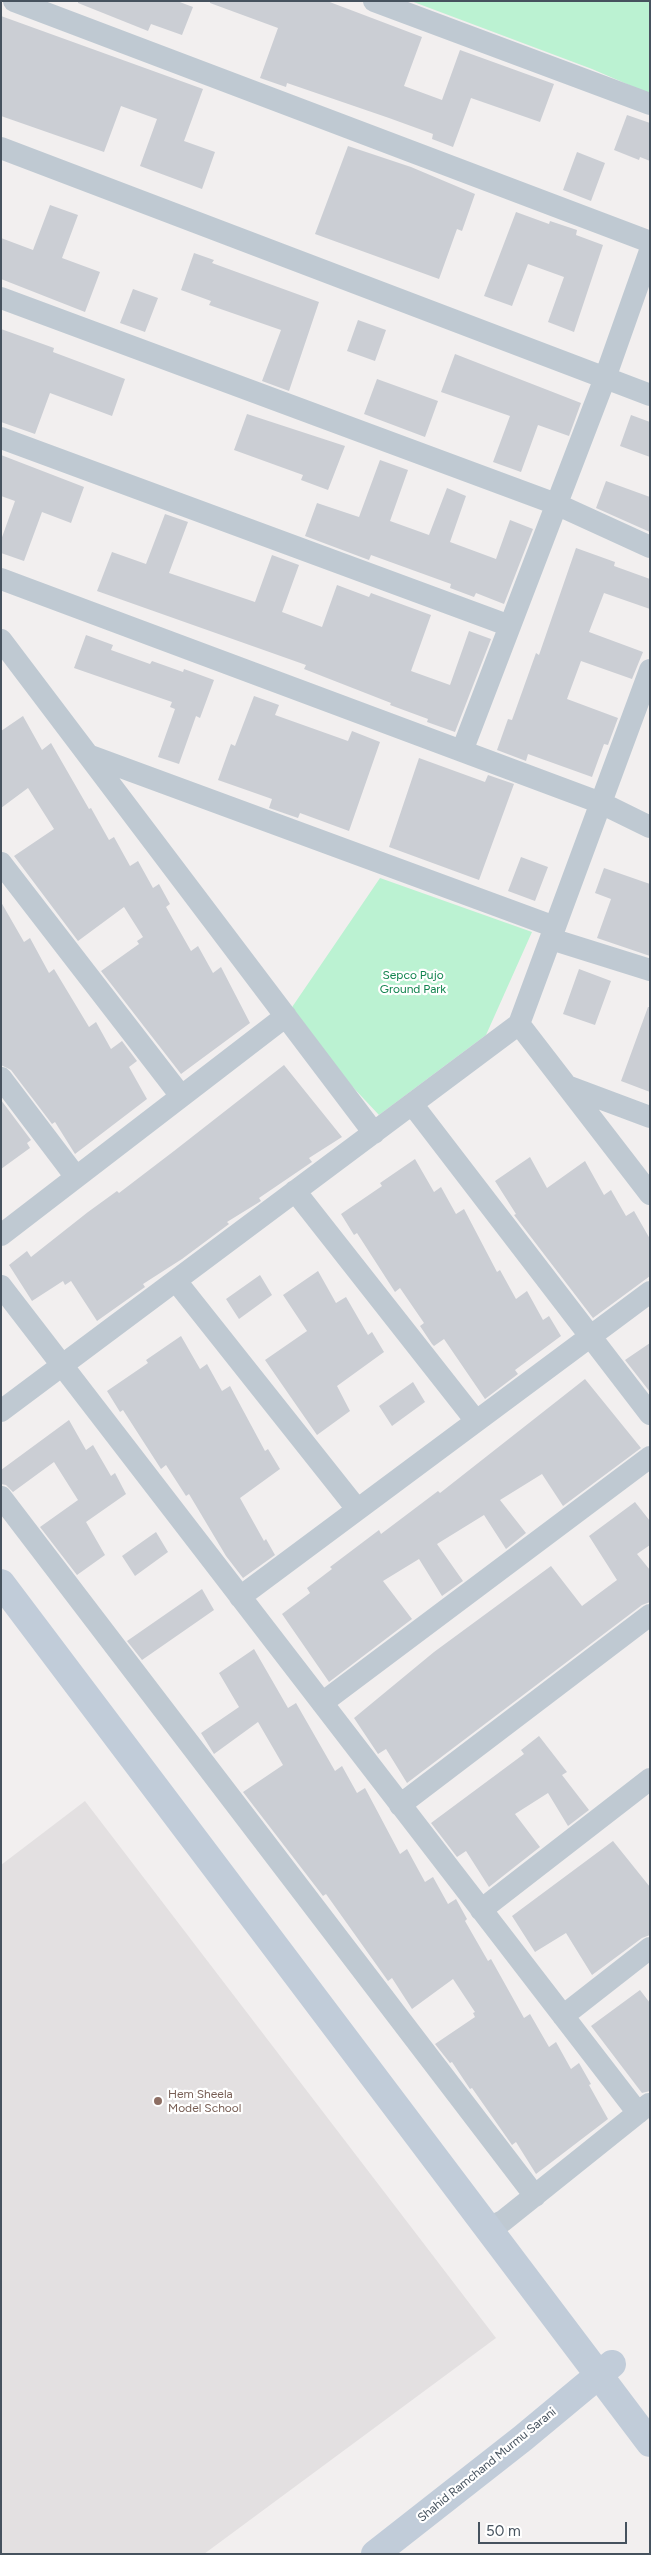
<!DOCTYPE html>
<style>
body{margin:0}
#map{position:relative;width:651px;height:2555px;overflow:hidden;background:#f2efef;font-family:Figtree,sans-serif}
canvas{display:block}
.frame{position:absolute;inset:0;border:2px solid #46525e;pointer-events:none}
.scale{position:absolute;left:478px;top:2522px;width:149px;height:22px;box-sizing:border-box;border:2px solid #46525e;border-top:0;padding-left:6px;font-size:15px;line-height:18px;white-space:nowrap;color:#46525e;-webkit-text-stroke:4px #fff;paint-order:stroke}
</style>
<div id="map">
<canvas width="651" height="2555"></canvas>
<div class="frame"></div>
<div class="scale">50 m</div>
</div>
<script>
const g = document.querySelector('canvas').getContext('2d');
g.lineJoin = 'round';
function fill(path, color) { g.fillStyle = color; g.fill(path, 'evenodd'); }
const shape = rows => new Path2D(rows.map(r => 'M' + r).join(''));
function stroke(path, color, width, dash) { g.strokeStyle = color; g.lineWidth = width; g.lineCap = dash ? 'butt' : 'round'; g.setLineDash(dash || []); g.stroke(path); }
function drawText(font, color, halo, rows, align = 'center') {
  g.font = font + ' Figtree,sans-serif'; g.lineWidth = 4.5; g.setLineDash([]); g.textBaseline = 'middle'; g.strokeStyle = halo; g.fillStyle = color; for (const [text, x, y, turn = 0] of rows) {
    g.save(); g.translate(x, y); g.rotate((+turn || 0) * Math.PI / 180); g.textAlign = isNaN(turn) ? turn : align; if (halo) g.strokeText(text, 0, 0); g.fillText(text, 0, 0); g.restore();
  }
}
fill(shape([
 [85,1801,496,2338,204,2554,1,2554,1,1865]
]), '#e3e0e1');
fill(shape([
 [411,1,650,1,650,94,592,69],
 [380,878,532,932,486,1035,379,1115,286,1016]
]), '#bbf2d2');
fill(shape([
 [78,1,177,1,193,7,182,35,151,24,148,31,78,3],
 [210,1,327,1,422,37,404,86,442,100,460,50,554,84,540,122,471,98,453,147,432,139,433,134,389,118,287,83,286,87,260,78,278,28,210,3],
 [1,16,203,89,184,141,215,152,202,189,140,166,157,119,121,106,104,152,1,116],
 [627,115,650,123,650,161,640,157,639,160,614,150],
 [348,146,411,167,475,194,462,231,457,229,439,279,315,234],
 [577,152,605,163,591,201,563,190],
 [50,205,78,215,62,258,100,272,85,312,1,279,1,238,33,250],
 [516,212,549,224,550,221,577,230,576,235,603,245,574,332,548,322,564,277,528,264,512,306,484,296],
 [194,253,214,260,212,263,319,302,289,391,262,381,281,330,209,305,211,301,181,290],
 [133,289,158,298,145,332,120,323],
 [358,320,386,330,375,361,347,351],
 [1,329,54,348,53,352,125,379,112,416,50,393,35,434,1,422],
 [455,354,581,403,569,436,538,425,521,472,493,462,510,416,441,392],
 [377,379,438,401,425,437,364,414],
 [247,414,345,446,328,490,301,480,303,475,234,450],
 [631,415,650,422,650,457,620,446],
 [1,455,84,487,71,523,42,512,24,561,1,553,1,540,15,501,1,496],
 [380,460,408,470,390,521,429,535,447,488,466,496,450,542,496,559,510,520,533,529,504,604,476,593,474,597,450,588,451,584,371,555,369,560,305,536,317,503,359,517],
 [606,481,650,497,650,532,596,508],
 [165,514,188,522,169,573,255,602,272,555,299,565,282,612,322,627,337,585,369,597,371,593,431,615,411,671,450,685,469,631,491,639,455,732,427,722,428,719,390,705,391,703,304,669,306,665,97,591,112,552,146,564],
 [576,548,615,562,614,566,650,579,650,609,604,593,589,632,643,652,632,679,581,661,567,699,618,718,608,745,604,744,592,777,528,754,526,761,497,750,508,719,512,720,536,653,539,655],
 [86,635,113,645,111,650,150,664,152,661,183,672,184,669,214,680,200,718,196,716,179,764,158,757,175,709,170,707,172,702,74,668],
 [254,696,279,705,275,715,348,741,352,731,380,742,349,831,300,813,298,818,269,808,272,799,218,780,231,744,235,746],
 [23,716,42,750,51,743,89,809,91,808,109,840,114,837,130,866,138,861,153,888,159,884,170,904,166,907,191,951,198,946,213,973,221,967,250,1023,181,1074,101,971,139,944,137,941,143,937,124,907,78,941,14,856,54,829,28,788,1,808,1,731],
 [419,758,485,782,488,775,514,784,479,880,389,847],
 [521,857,548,867,535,901,508,891],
 [604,868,650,884,650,956,597,938,611,899,595,893],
 [1,902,24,942,30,938,49,973,54,969,89,1027,96,1022,111,1049,122,1041,137,1061,129,1067,147,1099,75,1154,55,1122,52,1124,11,1070,1,1065],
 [579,969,611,981,595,1025,563,1014],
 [648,1007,650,1007,650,1092,621,1081],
 [284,1065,342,1137,309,1158,312,1162,259,1198,261,1201,227,1222,229,1224,182,1259,143,1284,145,1287,97,1321,71,1281,65,1285,63,1281,32,1301,9,1265,27,1251,31,1257,88,1212,117,1191,119,1193,174,1151],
 [1,1100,31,1140,27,1143,30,1148,1,1169],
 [530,1157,547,1188,585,1161,604,1195,611,1190,626,1216,634,1211,650,1239,650,1276,593,1318,514,1215,516,1214,495,1181],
 [415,1159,434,1192,441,1187,456,1214,464,1209,497,1272,500,1270,516,1299,527,1291,543,1320,549,1316,561,1336,515,1370,518,1374,485,1399,444,1339,434,1346,432,1344,420,1326,424,1323,400,1288,395,1292,357,1233,354,1235,341,1214,382,1186,380,1183],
 [318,1271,336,1303,346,1297,368,1335,372,1332,384,1352,337,1386,350,1411,317,1435,265,1360,307,1331,283,1295],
 [260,1275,272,1295,239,1319,226,1299],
 [181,1336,200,1369,207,1364,222,1391,230,1386,265,1451,268,1449,280,1469,240,1498,264,1541,266,1539,275,1555,243,1578,226,1556,189,1494,186,1496,166,1465,161,1469,123,1410,120,1412,107,1391,148,1363,146,1360],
 [650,1343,650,1392,625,1360],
 [585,1379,641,1448,563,1506,542,1474,500,1500,526,1533,506,1549,484,1515,437,1544,463,1581,442,1596,419,1559,383,1581,412,1619,329,1682,282,1614,310,1593,307,1588,332,1569,330,1567,379,1530,381,1534,438,1491,440,1493],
 [413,1382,425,1402,392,1426,379,1406],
 [69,1420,86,1450,93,1445,111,1476,115,1473,126,1494,86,1522,105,1555,77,1575,40,1527,78,1500,54,1462,13,1492,6,1485,1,1484,1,1470],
 [635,1502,650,1521,650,1545,637,1554,650,1570,650,1602,642,1605,407,1783,386,1749,378,1754,354,1718,434,1652,551,1566,582,1606,617,1580,589,1536],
 [156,1532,168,1552,135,1576,122,1556],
 [202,1589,214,1610,142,1660,127,1641],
 [254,1649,288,1708,296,1703,335,1771,342,1766,357,1793,365,1788,400,1854,407,1849,425,1882,433,1877,448,1904,456,1899,467,1919,465,1921,488,1961,491,1959,524,2018,530,2014,549,2047,556,2042,571,2069,579,2063,591,2084,589,2085,608,2119,536,2174,516,2142,512,2145,472,2088,470,2089,452,2062,450,2063,435,2044,475,2017,473,2013,475,2012,453,1979,412,2009,392,1978,388,1981,326,1894,323,1896,243,1792,283,1765,258,1722,214,1754,201,1733,239,1707,219,1673],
 [539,1736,567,1772,562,1775,589,1810,568,1826,548,1793,515,1814,540,1847,489,1887,466,1851,457,1857,431,1823,524,1754,521,1750],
 [613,1841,650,1887,650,1935,642,1938,592,1975,566,1933,535,1952,512,1916],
 [640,1990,650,2003,650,2091,642,2093,591,2026]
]), '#cbced4');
stroke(shape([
 [14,1,650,242],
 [374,1,650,104],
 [1,148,650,395],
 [1,298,556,504,650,547],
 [1,438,510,626],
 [1,579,601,803,650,827],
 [1,640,374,1133],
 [462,751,605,378,650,251],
 [88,755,555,927],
 [1,863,181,1096],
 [551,939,650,970],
 [519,1024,650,1194],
 [1,1078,76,1177],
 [567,1086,650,1117],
 [412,1104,650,1414],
 [295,1191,476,1421],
 [1,1235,286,1016],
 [176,1281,357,1509],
 [1,1286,638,2113],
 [1,1411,519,1024,650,670],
 [1,1497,535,2196],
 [240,1597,650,1292],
 [322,1703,650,1457],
 [400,1805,650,1615],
 [481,1910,650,1779],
 [563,2016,650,1948],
 [488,2228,503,2221,649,2104]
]), '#bfc9d2', 22);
stroke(shape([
 [1,1583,650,2443],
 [375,2554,523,2438,612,2364]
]), '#c1ccd9', 28);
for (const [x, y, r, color] of [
 [158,2101,5,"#8d6e63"]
]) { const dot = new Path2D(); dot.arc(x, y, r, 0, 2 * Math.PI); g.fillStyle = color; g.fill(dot); stroke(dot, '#fff', 2); }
drawText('12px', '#12844f', '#fff', [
 ["Sepco Pujo",413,975],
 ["Ground Park",413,989]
]);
drawText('12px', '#785e54', '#fff', [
 ["Hem Sheela",168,2094],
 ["Model School",168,2108]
], 'left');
drawText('12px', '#46525e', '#fff', [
 ["Shahid Ramchand Murmu Sarani",487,2465,-39]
]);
</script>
